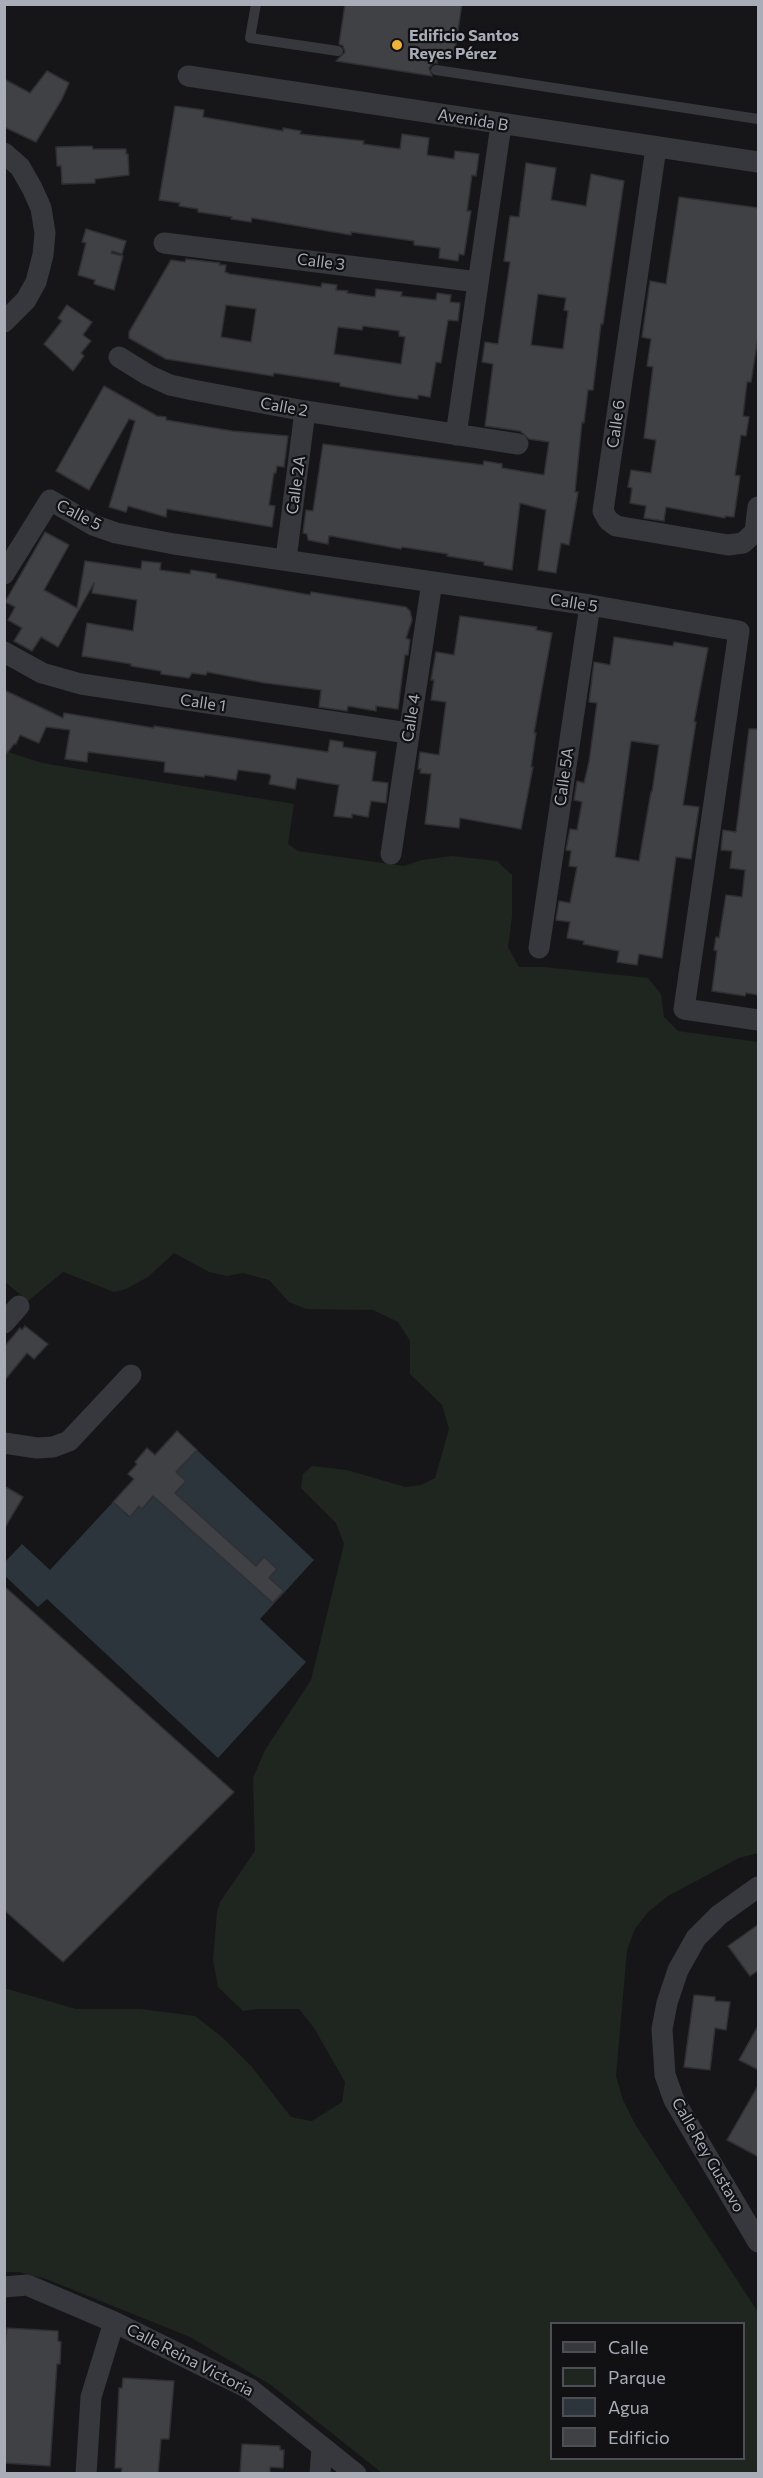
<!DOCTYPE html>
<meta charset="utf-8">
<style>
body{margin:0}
#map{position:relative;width:763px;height:2478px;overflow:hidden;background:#161618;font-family:Commissioner,sans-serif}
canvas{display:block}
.frame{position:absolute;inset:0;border:6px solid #a8adb8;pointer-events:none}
.legend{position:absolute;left:550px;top:2322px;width:195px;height:138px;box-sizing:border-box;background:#111113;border:2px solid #4d4f55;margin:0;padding:8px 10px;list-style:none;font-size:18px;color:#a8adb8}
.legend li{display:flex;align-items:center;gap:12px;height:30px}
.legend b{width:30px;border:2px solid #4d4f55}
</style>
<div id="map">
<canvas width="763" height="2478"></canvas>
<div class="frame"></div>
<ul class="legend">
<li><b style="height:8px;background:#37383d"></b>Calle</li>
<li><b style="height:16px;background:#1e261f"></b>Parque</li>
<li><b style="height:16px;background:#2c353c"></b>Agua</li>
<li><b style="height:16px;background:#404145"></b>Edificio</li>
</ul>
</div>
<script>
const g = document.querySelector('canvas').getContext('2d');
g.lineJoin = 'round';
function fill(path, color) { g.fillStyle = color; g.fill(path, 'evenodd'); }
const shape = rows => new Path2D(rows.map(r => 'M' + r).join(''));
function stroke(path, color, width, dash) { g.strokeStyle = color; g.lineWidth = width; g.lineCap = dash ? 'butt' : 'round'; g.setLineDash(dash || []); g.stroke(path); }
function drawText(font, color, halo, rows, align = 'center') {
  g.font = font + ' Commissioner,sans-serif'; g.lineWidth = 4.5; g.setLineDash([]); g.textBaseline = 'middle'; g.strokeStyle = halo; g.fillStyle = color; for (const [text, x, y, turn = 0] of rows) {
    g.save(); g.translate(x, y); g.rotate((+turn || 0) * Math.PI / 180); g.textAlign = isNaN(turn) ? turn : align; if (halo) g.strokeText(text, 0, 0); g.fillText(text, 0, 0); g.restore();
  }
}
fill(shape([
 [5,751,42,763,294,804,288,844,298,851,404,866,422,860,452,856,497,861,512,875,512,917,508,947,519,967,544,967,648,978,661,994,664,1017,678,1031,758,1042,758,1853,739,1858,668,1896,648,1912,635,1929,627,1950,616,2076,623,2100,635,2124,758,2312,758,2473,382,2473,271,2385,190,2337,46,2279,19,2272,5,2272,4,1988,76,2009,141,2009,195,2016,222,2037,252,2067,291,2117,312,2121,342,2102,345,2082,314,2028,299,2009,259,2009,243,2011,218,1987,213,1960,217,1912,220,1902,255,1851,253,1778,265,1750,311,1680,344,1544,336,1523,301,1488,303,1474,312,1466,347,1470,405,1487,421,1485,435,1478,449,1429,442,1405,410,1374,410,1341,398,1322,373,1310,306,1309,289,1302,269,1280,243,1273,227,1276,209,1272,174,1253,148,1277,126,1289,114,1292,63,1272,28,1301,5,1282],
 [552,2324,744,2324,744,2458,552,2458]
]), '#1e261f');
fill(shape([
 [197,1450,314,1560,260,1619,306,1662,218,1758,47,1599,38,1607,5,1576,4,1563,22,1544,50,1570,113,1502,129,1517,139,1506,142,1509]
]), '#2c353c');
const building = shape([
 [345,4,462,4,454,56,439,53,437,63,433,63,429,68,432,76,336,61,345,52,343,46,339,44,345,4],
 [47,71,69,83,62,99,36,142,4,127,4,79,30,93,47,71],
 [175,106,204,110,203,117,283,131,283,128,301,131,300,134,364,141,363,144,400,149,402,134,429,138,427,155,454,159,455,151,479,154,476,176,472,175,467,211,471,211,464,255,459,254,458,261,439,258,440,248,414,245,414,241,351,232,351,235,345,234,252,218,251,222,231,219,232,217,198,212,198,209,179,206,180,203,159,200,175,106],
 [92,146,93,149,126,149,126,154,128,154,129,175,95,179,95,183,62,184,61,166,57,166,56,147,92,146],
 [526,163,556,168,551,200,586,206,591,174,624,181,603,324,601,324,593,390,588,390,584,423,582,422,575,492,578,492,569,545,561,543,556,573,538,570,546,510,520,503,512,570,484,565,484,562,447,556,448,554,402,547,401,549,331,536,329,536,328,544,308,540,307,534,303,533,306,510,313,511,323,444,483,465,484,461,502,464,502,468,544,475,549,442,529,439,520,431,485,426,493,364,482,362,485,342,498,344,510,262,504,261,510,216,519,217,526,163],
 [538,294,566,298,564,310,568,311,563,349,531,345,538,294],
 [679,197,759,208,759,331,751,382,747,382,743,416,749,417,746,436,741,435,735,475,740,476,734,517,725,516,725,518,666,507,664,521,644,518,646,506,630,503,632,488,628,487,631,470,651,473,656,440,644,438,653,367,647,366,651,339,642,337,650,281,666,284,679,197],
 [86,229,126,241,122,254,112,251,111,253,123,256,114,290,94,284,95,280,78,275,86,243,82,242,86,229],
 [186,259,220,263,219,265,226,265,225,272,230,274,321,287,322,283,337,285,336,290,348,291,347,293,375,297,376,289,402,292,401,296,436,300,437,293,451,295,450,302,460,303,458,321,448,320,441,363,436,362,430,397,418,395,418,399,397,396,340,386,340,383,274,373,273,376,166,359,129,338,129,332,171,260,185,262,186,259],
 [226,305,256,309,251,342,221,337,226,305],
 [363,326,399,331,399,336,405,337,401,364,334,354,338,327,362,330,363,326],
 [67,305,92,322,83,335,91,341,81,353,84,356,73,371,44,344,62,321,58,318,67,305],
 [104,386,157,416,166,417,166,420,232,431,288,436,284,467,277,466,276,473,274,473,269,505,275,506,272,527,167,509,166,517,128,506,126,512,109,507,135,421,129,419,89,490,56,471,104,386],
 [45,532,69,545,44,590,77,608,85,561,141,569,142,561,161,563,160,570,190,574,191,570,216,574,216,578,310,595,311,592,406,607,410,611,412,620,406,638,410,640,408,655,405,655,398,709,376,706,376,711,348,706,347,711,319,707,321,690,265,683,207,672,206,675,192,673,189,678,161,674,161,671,131,666,131,664,82,656,87,623,133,631,137,600,92,593,94,583,58,647,41,637,32,651,14,641,22,628,8,620,15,607,5,602,45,532],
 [460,616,537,627,536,630,552,633,534,733,536,733,531,767,533,767,521,829,460,818,459,828,425,824,431,774,420,773,421,769,418,769,420,752,439,755,446,702,431,700,434,680,431,680,436,652,454,655,460,616],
 [614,637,673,646,674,642,708,648,694,722,696,722,683,805,699,807,691,859,676,857,662,958,639,954,637,965,617,962,619,951,583,944,584,941,567,938,570,922,556,920,559,901,570,903,577,867,569,866,571,851,566,850,570,829,577,830,582,802,574,800,577,781,584,783,589,762,597,703,589,702,594,662,610,665,614,637],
 [631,741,659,745,652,792,651,792,639,861,615,857,631,741],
 [4,690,63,718,64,713,154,728,154,726,328,752,330,740,343,742,343,747,376,752,372,781,388,783,386,803,371,801,368,817,352,814,352,818,334,816,339,785,297,778,295,789,269,784,271,776,269,774,238,770,236,780,205,775,204,777,164,772,165,762,88,752,87,762,65,759,70,730,46,727,39,743,20,735,16,744,14,744,4,757,4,690],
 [749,729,759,729,759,995,746,993,745,996,712,991,717,951,714,950,716,937,719,938,726,895,742,897,745,870,730,868,732,851,721,850,723,830,736,832,749,729],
 [25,1326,48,1344,34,1359,27,1353,4,1381,4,1347,20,1328,22,1330,25,1326],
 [177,1431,197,1450,176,1472,186,1481,175,1493,256,1566,264,1557,277,1569,269,1578,284,1591,273,1603,153,1496,142,1509,139,1506,130,1517,113,1502,134,1479,128,1474,137,1464,135,1462,147,1448,155,1455,177,1431],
 [4,1486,23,1497,4,1529,4,1486],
 [4,1586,234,1792,63,1962,4,1910,4,1586],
 [759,1924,759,1970,750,1976,728,1946,759,1924],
 [694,1995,715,1997,715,2001,730,2002,726,2030,715,2028,710,2070,684,2067,694,1995],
 [759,2024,759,2070,739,2060,759,2024],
 [759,2084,759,2157,727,2140,759,2084],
 [7,2328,58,2331,58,2341,61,2342,60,2364,57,2364,50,2466,4,2463,4,2350,7,2328],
 [123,2378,174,2381,169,2439,161,2439,158,2474,121,2474,122,2468,115,2468,119,2388,122,2388,123,2378],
 [242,2444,280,2446,280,2450,284,2450,283,2468,270,2467,270,2474,240,2474,242,2444]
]);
fill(building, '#404145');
stroke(building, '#303034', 1.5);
stroke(shape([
 [256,4,250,38,338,51],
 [436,70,758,119]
]), '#37383d', 10);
stroke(shape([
 [188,76,758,162],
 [656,148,603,511,608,520,616,526,728,545,743,543,755,532,758,507],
 [4,153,20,167,32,188,41,208,45,233,43,255,36,282,26,300,4,322],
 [164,243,478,282],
 [119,357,148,375,170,385,193,390,305,411,518,444],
 [456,435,501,125],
 [286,559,305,411],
 [4,574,50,500,93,525,116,533,174,544,590,605,739,631,684,1009,758,1020],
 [4,652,42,673,81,684,408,733],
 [391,854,432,582],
 [539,948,590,605],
 [4,1323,19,1306],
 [4,1443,37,1448,53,1447,69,1441,131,1375],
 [758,1887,719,1915,696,1938,678,1970,667,2003,662,2029,665,2075,674,2100,758,2242],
 [4,2287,27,2285,114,2322,250,2389,356,2474],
 [86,2474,91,2397,114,2322],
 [320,2474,322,2447]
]), '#37383d', 21);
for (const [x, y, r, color] of [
 [397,45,6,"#f2b134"]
]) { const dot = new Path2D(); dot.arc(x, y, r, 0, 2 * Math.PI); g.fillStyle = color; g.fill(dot); stroke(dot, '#111113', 2); }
drawText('bold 16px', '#a8adb8', '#111113', [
 ["Edificio Santos",409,36],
 ["Reyes Pérez",409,54]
], 'left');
drawText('16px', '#a8adb8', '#111113', [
 ["Avenida B",473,120,9],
 ["Calle 3",321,262,7],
 ["Calle 2",284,407,10],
 ["Calle 6",616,424,-82],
 ["Calle 2A",296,485,-82],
 ["Calle 5",79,515,27],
 ["Calle 5",574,603,9],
 ["Calle 1",203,703,8],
 ["Calle 4",411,718,-81],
 ["Calle 5A",564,777,-82],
 ["Calle Rey Gustavo",708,2155,60],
 ["Calle Reina Victoria",190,2360,27]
]);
</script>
